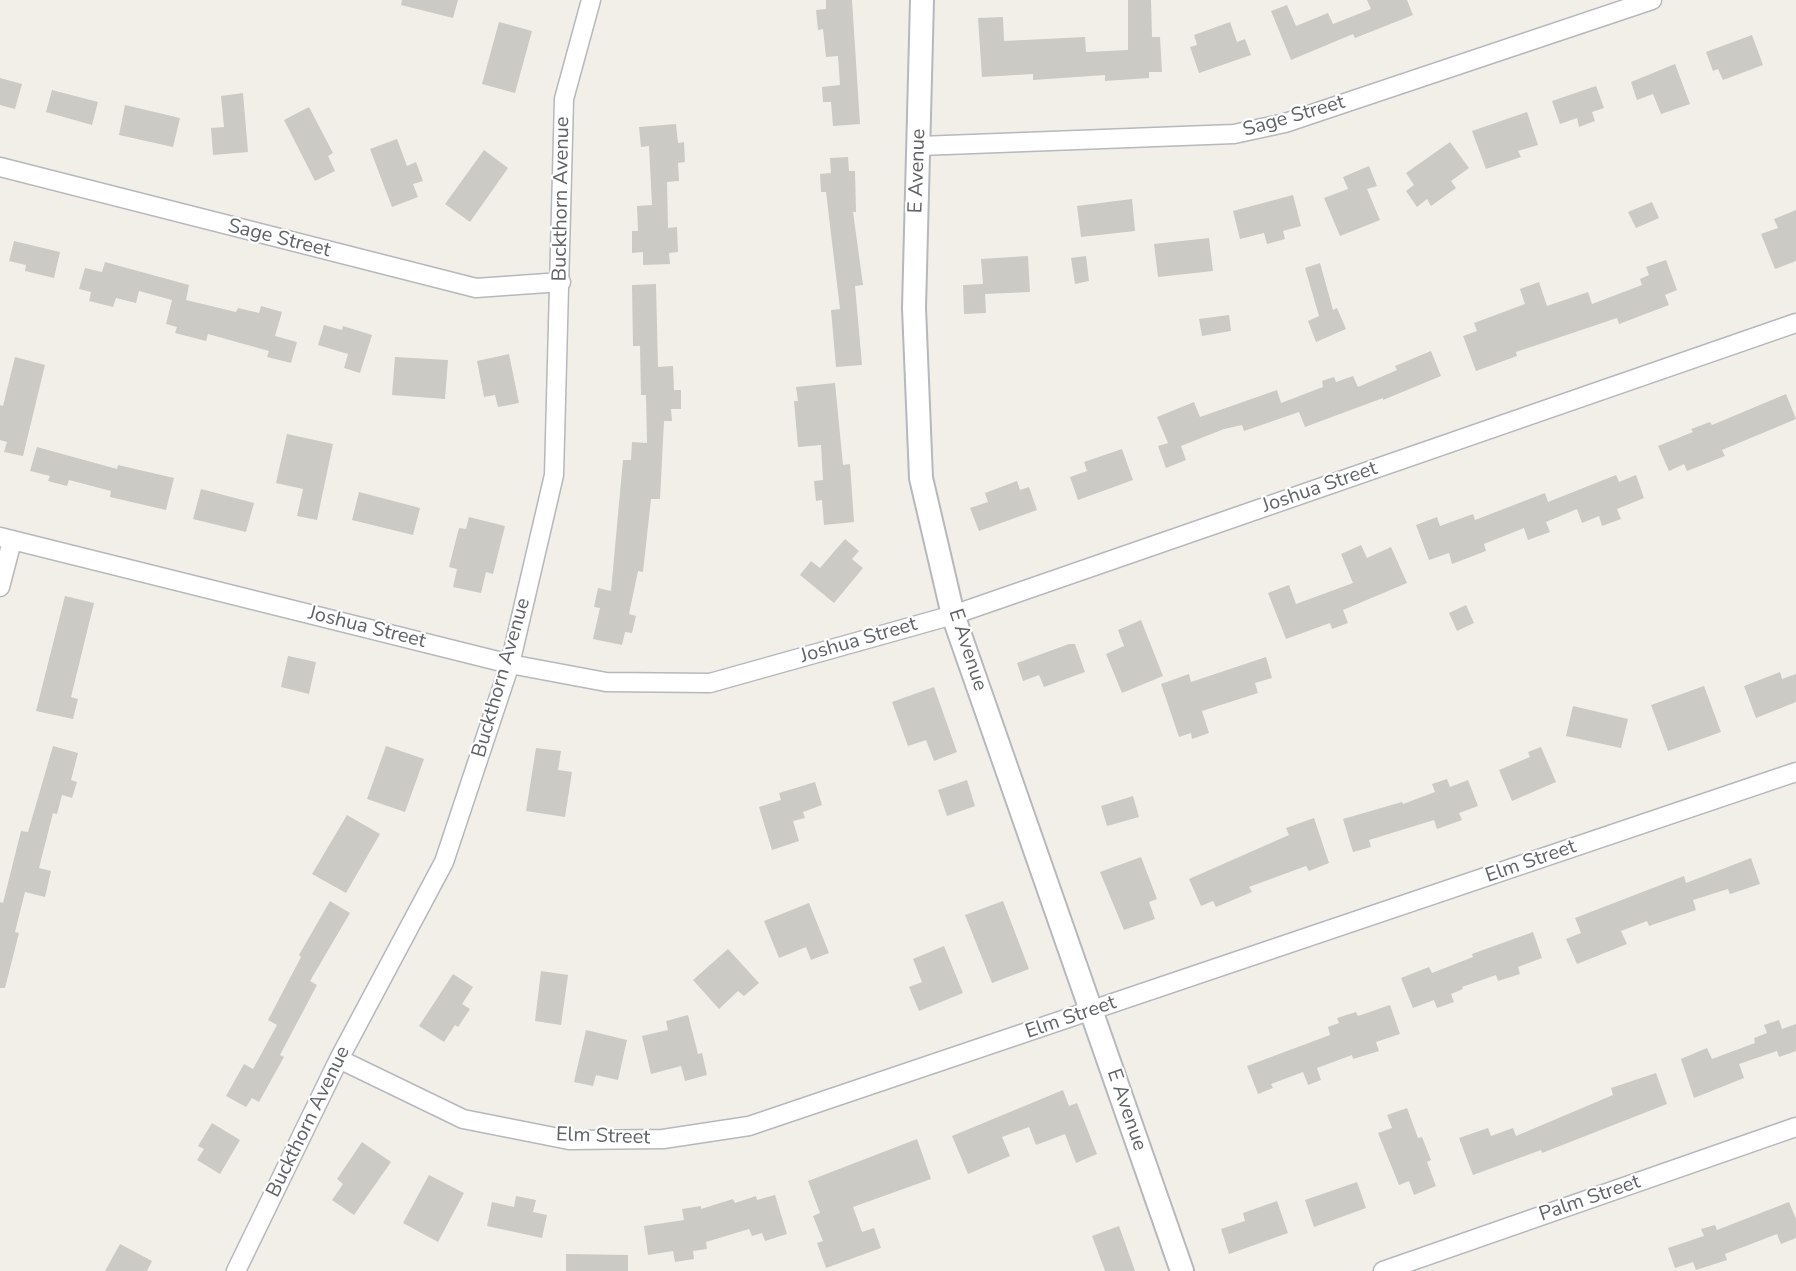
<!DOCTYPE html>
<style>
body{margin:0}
canvas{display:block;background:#f1efe8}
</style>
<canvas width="1796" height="1271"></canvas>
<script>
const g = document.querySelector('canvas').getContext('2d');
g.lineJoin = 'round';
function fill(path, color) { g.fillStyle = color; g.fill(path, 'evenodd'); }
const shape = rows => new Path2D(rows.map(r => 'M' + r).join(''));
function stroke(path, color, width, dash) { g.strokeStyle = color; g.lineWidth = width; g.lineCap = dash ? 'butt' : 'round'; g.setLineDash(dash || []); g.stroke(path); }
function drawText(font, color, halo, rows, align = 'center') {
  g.font = font + ' "Nunito Sans",sans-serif'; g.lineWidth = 4.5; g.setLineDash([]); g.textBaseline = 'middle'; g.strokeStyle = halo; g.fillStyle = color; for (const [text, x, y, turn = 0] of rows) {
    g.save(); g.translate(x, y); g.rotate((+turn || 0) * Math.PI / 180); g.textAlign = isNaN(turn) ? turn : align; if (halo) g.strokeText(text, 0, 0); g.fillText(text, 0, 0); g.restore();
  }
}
fill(shape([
 [402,0,458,0,453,18,401,5],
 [826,0,852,0,860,124,833,126,831,102,823,102,822,87,840,85,838,56,826,57,823,29,818,30,816,10,826,9],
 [1128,0,1151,0,1152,37,1160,37,1162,72,1149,72,1149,78,1105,81,1105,75,1033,80,1033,74,982,77,978,18,1003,17,1004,41,1085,37,1086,52,1128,50],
 [1367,0,1407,0,1413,15,1355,38,1353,34,1291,60,1271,11,1287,5,1296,26,1328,13,1333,24,1371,9],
 [499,22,532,31,515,93,482,84],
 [1230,22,1237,42,1245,39,1251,55,1199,73,1190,47,1197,45,1194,35],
 [1752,35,1763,65,1723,80,1718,69,1713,71,1706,52],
 [1675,64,1690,104,1661,114,1653,94,1637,100,1631,82],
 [0,78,22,84,15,109,0,105],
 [1596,86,1604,108,1592,112,1595,121,1579,127,1577,118,1560,124,1552,101],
 [52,90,98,102,92,125,46,112],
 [243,93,248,152,213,155,211,128,224,127,221,96],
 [125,105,180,118,173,147,119,135],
 [309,107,333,153,328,156,335,171,315,181,284,120],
 [1527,112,1538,145,1518,151,1521,157,1486,169,1472,131],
 [676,124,678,143,684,142,685,162,678,163,679,181,667,182,668,228,677,227,678,252,669,253,670,264,643,265,643,252,632,253,632,231,638,231,637,206,652,205,649,146,641,147,639,127],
 [397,139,407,166,416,162,423,181,413,184,418,197,392,207,370,149],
 [1450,142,1469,168,1451,181,1456,188,1431,206,1427,199,1417,207,1406,191,1414,185,1406,173],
 [484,150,508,168,470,222,445,204],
 [848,157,849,171,855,171,856,212,853,212,863,285,855,286,862,365,836,367,831,310,840,309,826,192,821,192,820,174,831,173,830,158],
 [1369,166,1377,186,1367,189,1380,220,1340,236,1324,198,1348,189,1343,177],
 [1293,195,1301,226,1283,231,1285,239,1267,244,1264,233,1240,239,1233,211],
 [1132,199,1135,231,1081,237,1077,206],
 [1652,202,1659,218,1636,228,1628,212],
 [1796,210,1796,261,1775,269,1761,234,1778,228,1774,219],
 [1209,238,1213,271,1158,277,1154,244],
 [14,241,60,252,54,278,25,271,26,265,9,261],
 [1028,256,1030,292,985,294,986,313,964,314,963,285,983,284,981,259],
 [1086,256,1089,281,1075,284,1071,258],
 [1666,260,1677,290,1665,295,1669,305,1619,324,1617,318,1516,352,1517,356,1476,371,1463,336,1477,331,1474,323,1525,304,1520,289,1539,282,1547,306,1588,292,1592,304,1642,285,1640,279,1649,275,1646,267],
 [105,262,189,285,186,300,236,312,238,308,259,313,261,306,282,312,275,336,297,342,291,363,267,357,269,351,208,334,206,341,175,333,177,327,166,324,172,300,139,291,136,303,116,298,113,307,89,301,91,292,79,289,85,268,102,272],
 [1320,263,1333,310,1337,308,1346,329,1316,342,1308,321,1319,316,1305,268],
 [656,284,658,367,673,366,674,390,681,390,681,409,671,409,672,421,664,421,660,499,651,499,643,572,638,571,629,614,636,616,632,633,625,632,622,645,593,639,600,608,594,607,598,588,611,591,623,460,631,460,632,442,647,443,646,395,641,395,640,346,633,346,632,285],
 [1229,315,1231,331,1202,336,1199,319],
 [324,325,342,330,343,326,372,335,360,373,344,368,348,354,318,345],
 [1431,351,1441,376,1383,400,1383,398,1305,427,1299,412,1244,431,1242,425,1224,429,1181,446,1186,460,1166,468,1158,446,1168,443,1157,417,1194,402,1200,417,1277,390,1281,403,1323,387,1322,381,1334,377,1336,382,1353,376,1358,387,1397,370,1395,366],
 [509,354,519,403,498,407,495,395,484,397,477,361],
 [15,357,45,365,23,456,4,452,7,442,0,440,0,405,3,406],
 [395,357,448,360,445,399,392,395],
 [835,383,843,465,850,464,854,522,824,525,822,500,816,501,814,481,823,480,821,445,798,447,794,401,798,401,796,387],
 [1786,394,1796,419,1722,450,1725,456,1687,471,1684,464,1669,471,1658,446,1693,432,1691,429,1710,422,1712,425],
 [287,434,333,444,317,520,297,516,303,489,276,483],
 [37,447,117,469,118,465,174,478,166,510,110,497,111,491,69,480,67,486,48,481,50,476,30,471],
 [1122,449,1133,480,1078,500,1070,477,1087,471,1084,462],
 [1616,475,1619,482,1636,475,1644,498,1617,509,1621,519,1602,526,1599,516,1582,523,1577,509,1546,522,1550,532,1528,540,1524,528,1484,544,1486,551,1452,564,1449,553,1429,560,1416,525,1437,517,1440,526,1473,514,1475,520,1545,493,1548,502],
 [1017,481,1020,490,1029,487,1037,510,979,531,970,508,988,502,985,493],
 [201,489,254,503,246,532,193,519],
 [359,492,420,508,413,535,352,520],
 [469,517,505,526,493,574,486,572,481,593,453,587,457,569,449,567,459,528,466,529],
 [845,539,859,551,852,559,863,568,834,603,800,575,811,561,820,568],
 [1361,545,1367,558,1391,547,1407,583,1343,610,1348,623,1332,629,1330,623,1286,639,1268,593,1289,585,1296,604,1353,583,1341,554],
 [65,596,94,603,71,697,78,699,73,719,36,711],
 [1466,605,1474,623,1457,631,1449,613],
 [1141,620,1163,676,1122,693,1106,654,1124,646,1118,630],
 [1069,644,1075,644,1085,672,1044,687,1039,675,1023,681,1017,663],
 [288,656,316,662,309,694,281,687],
 [1266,657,1272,678,1255,683,1258,693,1202,711,1209,733,1192,739,1191,733,1179,737,1161,684,1189,674,1191,682],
 [1780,672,1782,679,1796,674,1796,702,1756,718,1744,686],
 [1704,686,1721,732,1668,751,1651,705],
 [934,687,957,752,934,761,926,740,908,746,892,702],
 [1573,706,1628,719,1621,748,1566,736],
 [53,746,78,753,71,780,77,782,72,798,62,795,57,814,53,813,39,868,51,871,45,897,25,892,15,932,19,933,5,988,0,988,0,902,3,903,21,831,28,832],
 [386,746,424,759,405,812,367,799],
 [1541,747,1556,782,1512,801,1499,770,1530,757,1528,752],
 [536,748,561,751,558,770,572,772,565,817,526,811],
 [1447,779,1450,787,1468,780,1478,806,1459,813,1462,820,1437,829,1434,820,1369,840,1371,847,1353,852,1343,819,1402,802,1403,804,1435,792,1432,784],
 [967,780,975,806,947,816,938,790],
 [815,782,822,805,803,812,805,818,793,821,799,841,772,850,759,807,781,800,779,793],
 [1133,796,1139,817,1107,826,1101,806],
 [347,815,380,834,346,893,312,874],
 [1314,818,1329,863,1309,871,1306,866,1249,887,1252,892,1216,907,1213,901,1201,906,1189,879,1289,835,1286,828],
 [1141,857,1157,899,1149,902,1155,919,1124,930,1100,872],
 [1751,858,1760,884,1730,894,1728,889,1693,900,1696,910,1649,926,1647,921,1621,931,1627,944,1577,964,1566,939,1581,933,1575,918,1684,876,1686,883],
 [330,901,350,913,310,981,317,985,280,1055,284,1057,259,1102,252,1098,246,1107,226,1096,244,1064,253,1069,277,1025,268,1020,301,957,299,955],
 [1003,901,1029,969,992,983,965,915],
 [809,903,829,953,811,960,806,947,779,958,764,921],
 [1533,932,1542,958,1518,967,1520,974,1498,981,1496,975,1462,987,1463,989,1451,994,1454,1002,1437,1008,1434,1000,1413,1008,1401,978,1429,967,1432,973,1473,957,1472,954],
 [944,946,963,993,919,1011,909,987,922,982,913,959],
 [728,949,759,983,744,996,738,991,719,1009,693,980],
 [541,971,568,975,561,1025,535,1021],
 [453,974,473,987,462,1004,470,1009,458,1027,455,1025,444,1042,419,1026],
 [1390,1005,1400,1034,1376,1042,1379,1051,1353,1059,1352,1055,1317,1068,1321,1080,1308,1085,1303,1072,1271,1084,1273,1088,1258,1094,1247,1066,1330,1035,1328,1027,1339,1023,1337,1018,1356,1012,1358,1016],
 [688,1015,698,1054,702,1053,707,1075,685,1081,681,1066,651,1074,642,1036,668,1030,666,1021],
 [1779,1020,1782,1029,1796,1024,1796,1051,1779,1057,1777,1051,1739,1064,1744,1078,1694,1098,1681,1059,1707,1048,1712,1059,1755,1043,1754,1038,1767,1033,1764,1025],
 [586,1030,627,1040,618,1080,596,1075,593,1086,574,1082],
 [1656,1073,1667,1104,1542,1153,1541,1150,1473,1175,1459,1138,1488,1128,1491,1136,1513,1128,1516,1136,1613,1095,1611,1088],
 [1063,1090,1069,1106,1077,1103,1097,1154,1076,1163,1065,1134,1036,1145,1029,1127,1002,1137,1010,1156,968,1174,952,1136],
 [1407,1108,1418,1138,1422,1137,1431,1160,1427,1162,1436,1186,1414,1195,1409,1181,1399,1185,1378,1133,1392,1128,1387,1115],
 [212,1123,240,1140,220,1174,197,1160,204,1149,198,1146],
 [917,1139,931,1179,853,1207,862,1232,874,1228,881,1248,826,1268,817,1243,823,1241,813,1216,820,1213,808,1181],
 [362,1142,391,1162,354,1215,332,1200,343,1184,337,1179],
 [429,1175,464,1193,438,1242,403,1223],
 [1357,1182,1366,1208,1314,1227,1305,1200],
 [775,1195,787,1234,765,1241,762,1233,752,1236,749,1229,706,1242,707,1249,693,1251,694,1259,675,1262,673,1251,648,1255,644,1226,684,1220,682,1209,701,1206,701,1209,733,1199,735,1203,756,1196,757,1200],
 [516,1196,536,1200,533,1212,547,1215,542,1238,487,1226,492,1202,514,1207],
 [1277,1201,1288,1233,1229,1254,1221,1229,1245,1221,1243,1213],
 [1789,1202,1796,1219,1796,1238,1781,1244,1777,1234,1725,1254,1727,1260,1696,1270,1693,1262,1675,1268,1668,1248,1704,1236,1701,1229,1715,1225,1717,1230],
 [1119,1226,1135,1271,1105,1271,1092,1236],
 [120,1244,152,1261,147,1271,105,1271],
 [566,1254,628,1255,628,1271,566,1271]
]), '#cccac5');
const minor = shape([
 [920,146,1234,134,1285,123,1652,0],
 [0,167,476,288,561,282],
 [0,537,510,664,606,682,710,683,953,615,1796,323],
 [0,587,12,541],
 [339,1059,463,1119,569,1140,663,1139,749,1126,1796,772],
 [236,1271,339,1059,444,862,510,664,554,475,564,99,591,0],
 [1383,1271,1796,1127]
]);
const tertiary = shape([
 [922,0,914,308,921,478,953,615,1182,1271]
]);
stroke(minor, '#b5b8bc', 21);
stroke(tertiary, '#b5b8bc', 26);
stroke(minor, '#fff', 18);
stroke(tertiary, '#fff', 22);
drawText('20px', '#5f6368', '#fff', [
 ["Sage Street",1294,117,-16],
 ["E Avenue",918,171,-88],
 ["Buckthorn Avenue",562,199,-89],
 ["Sage Street",279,239,14],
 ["Joshua Street",1320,488,-19],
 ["Joshua Street",367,628,14],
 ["Joshua Street",859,641,-16],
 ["E Avenue",967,650,72],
 ["Buckthorn Avenue",502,678,-74],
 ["Elm Street",1531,862,-19],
 ["Elm Street",1071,1018,-19],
 ["E Avenue",1126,1110,71],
 ["Buckthorn Avenue",309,1122,-64],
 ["Elm Street",603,1137,2],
 ["Palm Street",1590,1199,-19]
]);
</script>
